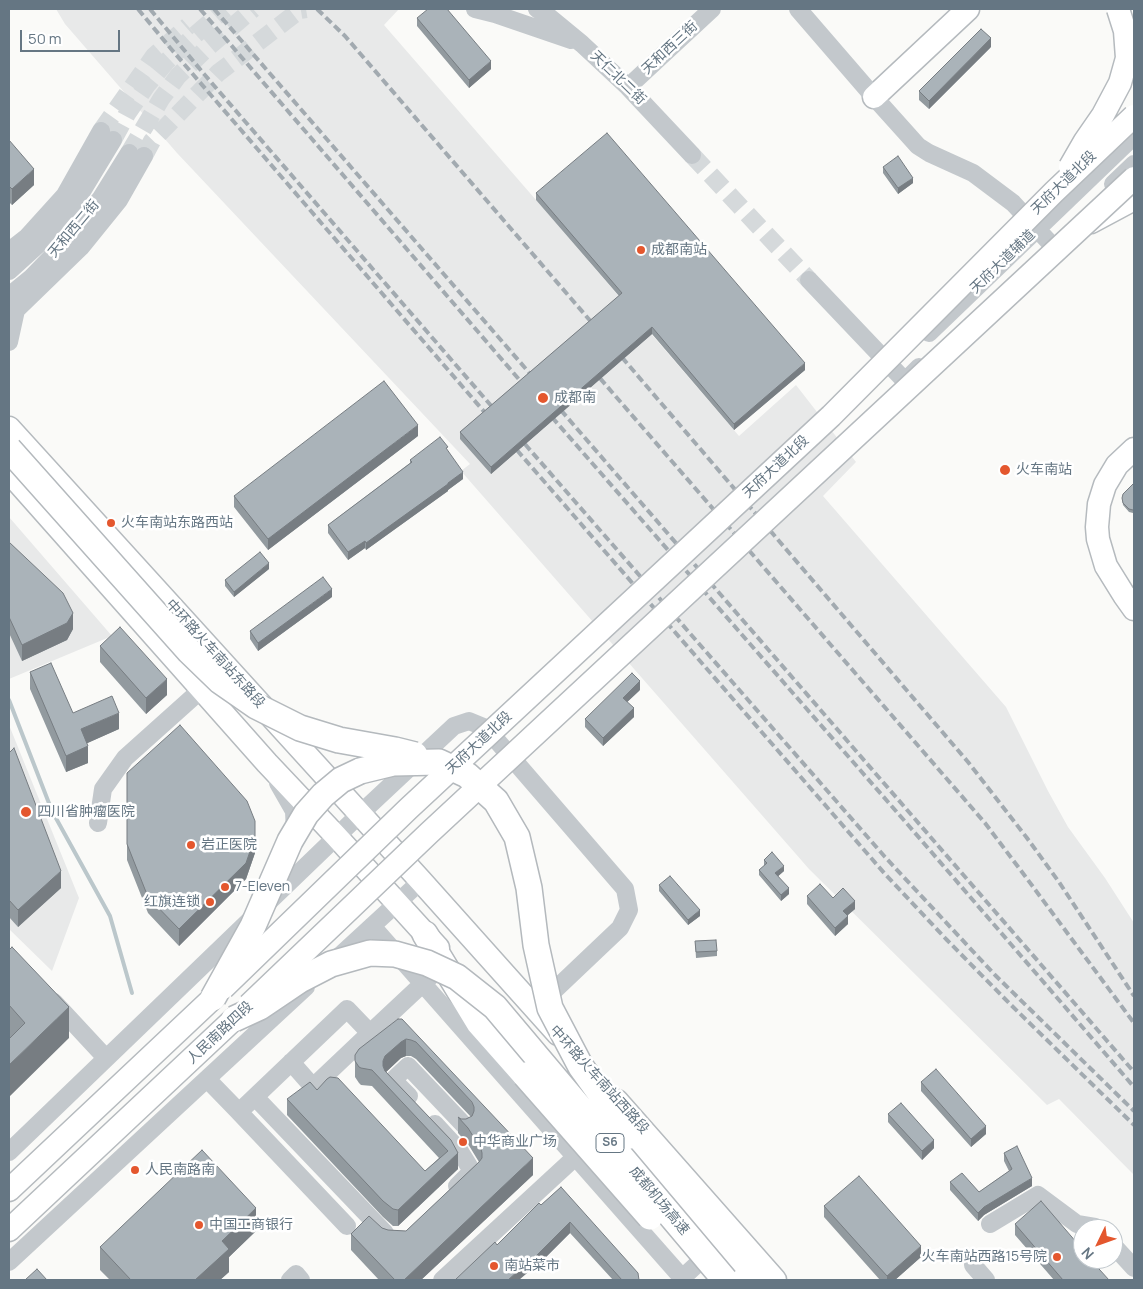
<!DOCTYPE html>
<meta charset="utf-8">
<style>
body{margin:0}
#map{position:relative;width:1143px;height:1289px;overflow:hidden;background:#fafaf8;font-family:Manrope,sans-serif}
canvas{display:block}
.frame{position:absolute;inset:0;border:10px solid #657683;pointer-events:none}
.north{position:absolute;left:1073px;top:1219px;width:50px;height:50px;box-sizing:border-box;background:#fff;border:1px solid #c1c8cd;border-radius:50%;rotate:228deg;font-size:14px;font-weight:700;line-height:20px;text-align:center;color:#657683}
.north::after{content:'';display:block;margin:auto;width:18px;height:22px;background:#e4572e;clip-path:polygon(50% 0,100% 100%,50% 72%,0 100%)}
.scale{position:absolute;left:20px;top:30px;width:100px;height:22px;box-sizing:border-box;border:2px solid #657683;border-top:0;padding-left:6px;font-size:15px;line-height:18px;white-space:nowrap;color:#657683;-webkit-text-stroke:4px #fff;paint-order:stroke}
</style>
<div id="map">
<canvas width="1143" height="1289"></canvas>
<div class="frame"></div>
<div class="north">N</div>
<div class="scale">50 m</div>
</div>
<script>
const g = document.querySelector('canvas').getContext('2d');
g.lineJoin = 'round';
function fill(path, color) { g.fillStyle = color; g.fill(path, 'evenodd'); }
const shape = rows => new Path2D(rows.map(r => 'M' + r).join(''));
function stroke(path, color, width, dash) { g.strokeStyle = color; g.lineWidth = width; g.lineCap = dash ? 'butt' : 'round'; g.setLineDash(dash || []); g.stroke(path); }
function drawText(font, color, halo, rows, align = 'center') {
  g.font = font + ' Manrope,"Noto Sans SC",sans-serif'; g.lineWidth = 5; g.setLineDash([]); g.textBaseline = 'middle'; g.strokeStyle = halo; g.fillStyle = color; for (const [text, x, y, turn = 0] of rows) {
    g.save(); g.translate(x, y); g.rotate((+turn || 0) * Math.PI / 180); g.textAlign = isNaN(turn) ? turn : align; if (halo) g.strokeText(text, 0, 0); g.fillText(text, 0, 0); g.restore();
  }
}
fill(shape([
 [56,9,399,9,384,25,536,200,739,436,796,385,856,462,823,496,1006,707,1048,791,1068,827,1105,878,1134,923,1134,1175,1059,1099,1047,1105,809,869,461,471,470,464,177,153,65,24],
 [9,517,112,636,9,679],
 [9,725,79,898,52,971,9,929]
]), '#e8e9e9');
stroke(shape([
 [9,700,52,811,110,916,132,993]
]), '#bbc7cb', 4);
stroke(shape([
 [101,131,154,56,188,26],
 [113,140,127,114,147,85,166,62,194,36,225,9],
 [129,153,161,99,178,76,206,49,253,9],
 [692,155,809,280],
 [144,156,152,141,218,73,300,10,306,9]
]), '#d5d9db', 18, [18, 9]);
const major = shape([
 [874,97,968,9],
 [1091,222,1134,199],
 [9,428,421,881,558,1034],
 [1134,449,1117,465,1105,485,1099,504,1097,527,1098,539,1106,566,1124,595,1134,609],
 [9,472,267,763,336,836,438,948],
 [617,1101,775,1280],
 [9,1190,213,998],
 [9,1230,234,1019]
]);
const highway = shape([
 [425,934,479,1023,525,1075],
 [631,1136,753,1280]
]);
stroke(major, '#b5babe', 25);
stroke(highway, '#b4b9bd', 28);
stroke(shape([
 [475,9,495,14,571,40],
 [537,9,548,16,582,44,628,87,692,155],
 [798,9,874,97,918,146,929,153,973,173,1013,203,1050,243],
 [628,87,712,9],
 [1113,184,1134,164],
 [9,251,27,237,65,195,101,131],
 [9,271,41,242,73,206,113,140],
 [809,280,905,381,919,367],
 [9,296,31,278,68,240,101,198,129,153],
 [929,333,1134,136],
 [9,342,16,310,81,247,119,200,144,156],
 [278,783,294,811,295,833],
 [98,823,103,789,125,758,202,689],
 [372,926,684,1280],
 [334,961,421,881],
 [54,1002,106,1058],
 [291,1062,313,1087,370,1033],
 [207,1079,239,1112,347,1009,370,1033,432,975],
 [409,1096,393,1080,408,1066,464,1125],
 [255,1097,385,1233],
 [239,1112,347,1226],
 [435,1124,459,1150,472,1171,457,1186],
 [9,1152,360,814,454,726,469,721,486,728,625,889,629,910,620,928,541,1003],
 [990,1224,1038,1195,1077,1224,1095,1227,1098,1229],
 [1113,1245,1134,1268],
 [9,1262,306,987],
 [973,1265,986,1280],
 [290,1280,296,1274,301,1280],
 [442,1280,583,1150],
 [680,1280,707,1255]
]), '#c3c8cc', 18);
stroke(major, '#fff', 22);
stroke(highway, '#fff', 25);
stroke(shape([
 [138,9,172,50,493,422],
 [150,9,204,74,500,416],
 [200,9,529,391],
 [214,9,539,384],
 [317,9,345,36,599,331],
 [614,348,968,762,1027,838,1059,882,1134,996],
 [592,369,985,823,1025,876,1134,1023],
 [553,401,1134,1072],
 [544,408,909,826,1134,1087],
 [517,435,885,857,995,975,1134,1111],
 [509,441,885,874,946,939,1010,1004,1134,1125]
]), '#a2aab0', 4, [8, 4]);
const majorBridge = shape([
 [1070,167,1085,141,1103,115,1120,83,1127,58,1125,31,1118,9],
 [223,988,408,809,831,416,1054,192,1134,116],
 [249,1005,429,833,1134,178]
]);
const highwayBridge = shape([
 [9,449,189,651,220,681,256,706,300,728,339,740,395,750,415,755],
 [213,998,253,926,290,841,306,814,323,795,341,780,360,771,393,763,439,762,467,775,496,801,517,837,529,888,536,945,550,1008,581,1067,631,1136],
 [234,1019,260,1007,300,980,331,964,370,953,395,954,427,963,457,977,495,1007,725,1280],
 [525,1075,650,1217]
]);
stroke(majorBridge, '#b5babe', 25, []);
stroke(highwayBridge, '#b4b9bd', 28, []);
stroke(majorBridge, '#fff', 22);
stroke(highwayBridge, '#fff', 25);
fill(shape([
 [417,18,491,69,469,88,417,26],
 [991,47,929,109,919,100,919,91],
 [9,140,34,185,12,205,9,202],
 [883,167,913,183,898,194,883,173],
 [536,193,805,370,734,430,652,334,491,474,460,439,460,432,619,296,536,200],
 [418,436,268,550,234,507,234,496],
 [448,451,463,479,448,490,448,491,366,550,365,548,348,560,328,533,328,525,410,463,410,460],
 [1134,483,1133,513,1129,512,1123,505,1122,498],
 [9,542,73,629,67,640,22,661,9,633],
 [269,569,234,597,225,586,225,580],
 [332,597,258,651,250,639,250,631],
 [100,646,167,695,146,714,100,662],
 [30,672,73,713,119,729,87,743,88,763,66,772,30,689],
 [640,690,627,702,634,717,603,746,585,727,585,719],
 [9,753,61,888,18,927,9,917],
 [127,773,255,853,246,879,179,946,148,913,127,860],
 [764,860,784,871,778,876,789,894,781,901,759,875,759,870,764,866],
 [659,885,700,916,688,925,659,891],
 [807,896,833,898,855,909,848,915,848,924,835,936,807,904],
 [695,941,717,951,717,956,696,958],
 [9,950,69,1038,10,1038,9,1037],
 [402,1019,533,1175,421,1280,379,1280,351,1250,351,1234,382,1228,388,1230,406,1231,479,1162,468,1144,458,1133,458,1117,461,1119,466,1119,471,1117,416,1059,411,1056,406,1056,401,1058,386,1072,451,1140,458,1169,398,1226,393,1226,383,1217,287,1115,287,1099,317,1090,425,1171,439,1158,372,1086,361,1085,359,1083,355,1077,355,1055],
 [921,1082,986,1134,971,1147,921,1091],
 [888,1114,934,1148,922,1160,888,1122],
 [1004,1153,1032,1186,984,1215,978,1221,950,1190,950,1182,979,1192,1009,1171,1004,1161],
 [561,1187,639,1280,613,1280,570,1233,534,1269,497,1245],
 [824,1206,921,1257,895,1280,880,1280,824,1217],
 [1015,1224,1109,1280,1054,1280,1015,1235],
 [256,1231,229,1257,229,1272,220,1280,110,1280,100,1270,100,1247]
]), '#929a9f');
fill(shape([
 [991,38,991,47,929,109,929,101],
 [491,61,491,69,469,88,469,80],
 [34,169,34,185,12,205,12,189],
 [913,178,913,183,898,194,898,188],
 [652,327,652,334,491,474,491,467],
 [805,363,805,370,734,430,734,424],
 [418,425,418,436,268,550,268,539],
 [463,472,463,479,448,490,448,491,366,550,366,543],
 [365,541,365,548,348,560,348,552],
 [269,563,269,569,234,597,234,592],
 [332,589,332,597,258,651,258,643],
 [73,613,73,629,67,640,22,661,22,645],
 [167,679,167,695,146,714,146,698],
 [640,681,640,690,623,706,623,698],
 [634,708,634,717,603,746,603,738],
 [119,713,119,729,81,746,81,729],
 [88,746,88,763,66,772,66,756],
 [255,837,255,853,246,879,179,946,179,929],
 [784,866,784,871,775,879,775,873],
 [61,871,61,888,18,927,18,910],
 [789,888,789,894,781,901,781,895],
 [855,901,855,909,843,919,843,911],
 [700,910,700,916,688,925,688,920],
 [848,916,848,924,835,936,835,928],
 [69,1007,69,1038,9,1097,9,1065],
 [406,1039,406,1056,401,1058,385,1073,383,1077,383,1061,385,1056,401,1042],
 [986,1126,986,1134,971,1147,971,1139],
 [934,1140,934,1148,922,1160,922,1151],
 [458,1153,458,1169,398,1226,398,1210],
 [533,1158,533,1175,421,1280,404,1280],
 [1032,1178,1032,1186,984,1215,978,1221,978,1213,984,1207],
 [256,1208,256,1231,229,1257,229,1272,220,1280,195,1280,222,1241],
 [570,1222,570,1233,534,1269,534,1258],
 [921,1246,921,1257,895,1280,887,1280,887,1276],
 [533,1257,533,1268,519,1280,508,1280]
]), '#777d82');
const building = shape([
 [428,9,447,9,491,61,469,80,417,18,428,9],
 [981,29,991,38,929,101,919,91,981,29],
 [607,133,805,363,734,424,652,327,491,467,460,432,622,293,536,193,607,133],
 [9,140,34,169,12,189,9,186,9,140],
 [898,156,913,178,898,188,883,167,898,156],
 [384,381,418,425,268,539,234,496,384,381],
 [440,437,448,447,446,448,463,472,448,483,448,484,366,543,365,541,348,552,328,525,412,462,410,460,440,437],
 [1134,483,1134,509,1133,510,1129,509,1123,503,1122,498,1123,494,1134,483],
 [9,542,63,593,73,613,67,623,22,645,9,617,9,542],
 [260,552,269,563,234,592,225,580,260,552],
 [323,577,332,589,258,643,250,631,323,577],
 [120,627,167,679,146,698,100,646,120,627],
 [51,663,73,713,112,696,119,713,81,729,88,746,66,756,30,672,51,663],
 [632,673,640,681,623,698,634,708,603,738,585,719,632,673],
 [180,725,247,801,255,821,255,837,246,863,179,929,148,897,127,844,127,773,180,725],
 [14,748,61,871,18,910,9,900,9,753,14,748],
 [772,852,784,866,775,873,789,888,781,895,759,870,767,863,764,860,772,852],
 [670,876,700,910,688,920,659,885,670,876],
 [820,884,833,898,843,888,855,901,843,911,848,916,835,928,807,896,820,884],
 [716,940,717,951,696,952,695,941,716,940],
 [12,947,69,1007,9,1065,9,1039,25,1023,9,1005,9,950,12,947],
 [398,1019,402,1019,533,1158,404,1280,395,1280,351,1234,369,1216,382,1228,388,1230,406,1231,479,1162,482,1158,482,1153,481,1149,468,1128,458,1117,461,1119,466,1119,472,1116,474,1111,474,1107,472,1102,416,1042,411,1040,406,1039,401,1042,385,1056,383,1061,383,1066,385,1071,451,1140,458,1153,398,1210,393,1209,383,1201,287,1099,310,1082,317,1090,327,1079,330,1077,338,1078,425,1171,448,1151,372,1070,361,1068,359,1067,355,1061,355,1055,359,1049,398,1019],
 [936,1069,986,1126,971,1139,921,1082,936,1069],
 [901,1103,934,1140,922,1151,888,1114,901,1103],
 [1017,1146,1032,1178,984,1207,978,1213,950,1182,962,1173,979,1192,1012,1169,1004,1153,1017,1146],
 [202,1150,256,1208,222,1241,229,1249,195,1280,131,1280,100,1247,202,1150],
 [859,1176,921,1246,887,1276,824,1206,859,1176],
 [561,1187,638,1273,639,1280,622,1280,570,1222,534,1258,533,1257,508,1280,455,1280,495,1242,497,1245,539,1203,541,1205,561,1187],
 [1041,1201,1083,1250,1083,1259,1090,1259,1109,1280,1063,1280,1015,1224,1041,1201],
 [37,1269,47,1280,25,1280,37,1269]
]);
fill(building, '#aab3b9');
stroke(building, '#777d82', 1);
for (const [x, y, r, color] of [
 [641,250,5,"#e4572e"],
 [543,398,6,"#e4572e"],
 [1005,470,6,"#e4572e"],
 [111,523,5,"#e4572e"],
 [26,812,6,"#e4572e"],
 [191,845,5,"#e4572e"],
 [225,887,5,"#e4572e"],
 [210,902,5,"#e4572e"],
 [463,1142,5,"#e4572e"],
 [135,1170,5,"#e4572e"],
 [199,1225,5,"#e4572e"],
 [1057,1257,5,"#e4572e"],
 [494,1266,5,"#e4572e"]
]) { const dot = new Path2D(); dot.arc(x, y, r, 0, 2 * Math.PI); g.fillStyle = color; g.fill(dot); stroke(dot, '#fff', 2); }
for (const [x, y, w] of [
 [610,1143,28]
]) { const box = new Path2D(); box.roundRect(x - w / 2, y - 9.5, w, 19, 4); g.fillStyle = '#fff'; g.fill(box); stroke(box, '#657683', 1); }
drawText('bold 12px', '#657683', null, [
 ["S6",610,1143]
]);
drawText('14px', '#657683', '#fff', [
 ["天和西三街",670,48,-43],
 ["天仁北二街",618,78,44],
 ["天府大道北段",1064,183,-44],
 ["天和西二街",74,229,-50],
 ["天府大道辅道",1003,262,-44],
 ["天府大道北段",776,467,-43],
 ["中环路火车南站东路段",215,654,48],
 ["天府大道北段",479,743,-43],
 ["人民南路四段",220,1033,-43],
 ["中环路火车南站西路段",599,1080,48],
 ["成都机场高速",659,1201,50]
]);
drawText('14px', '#657683', '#fff', [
 ["成都南站",651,250],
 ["成都南",554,398],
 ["火车南站",1016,470],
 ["火车南站东路西站",121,523],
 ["四川省肿瘤医院",37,812],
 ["岩正医院",201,845],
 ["7-Eleven",235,887],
 ["红旗连锁",200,902,"right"],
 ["中华商业广场",473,1142],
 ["人民南路南",145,1170],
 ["中国工商银行",209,1225],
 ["火车南站西路15号院",1047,1257,"right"],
 ["南站菜市",504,1266]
], 'left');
</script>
